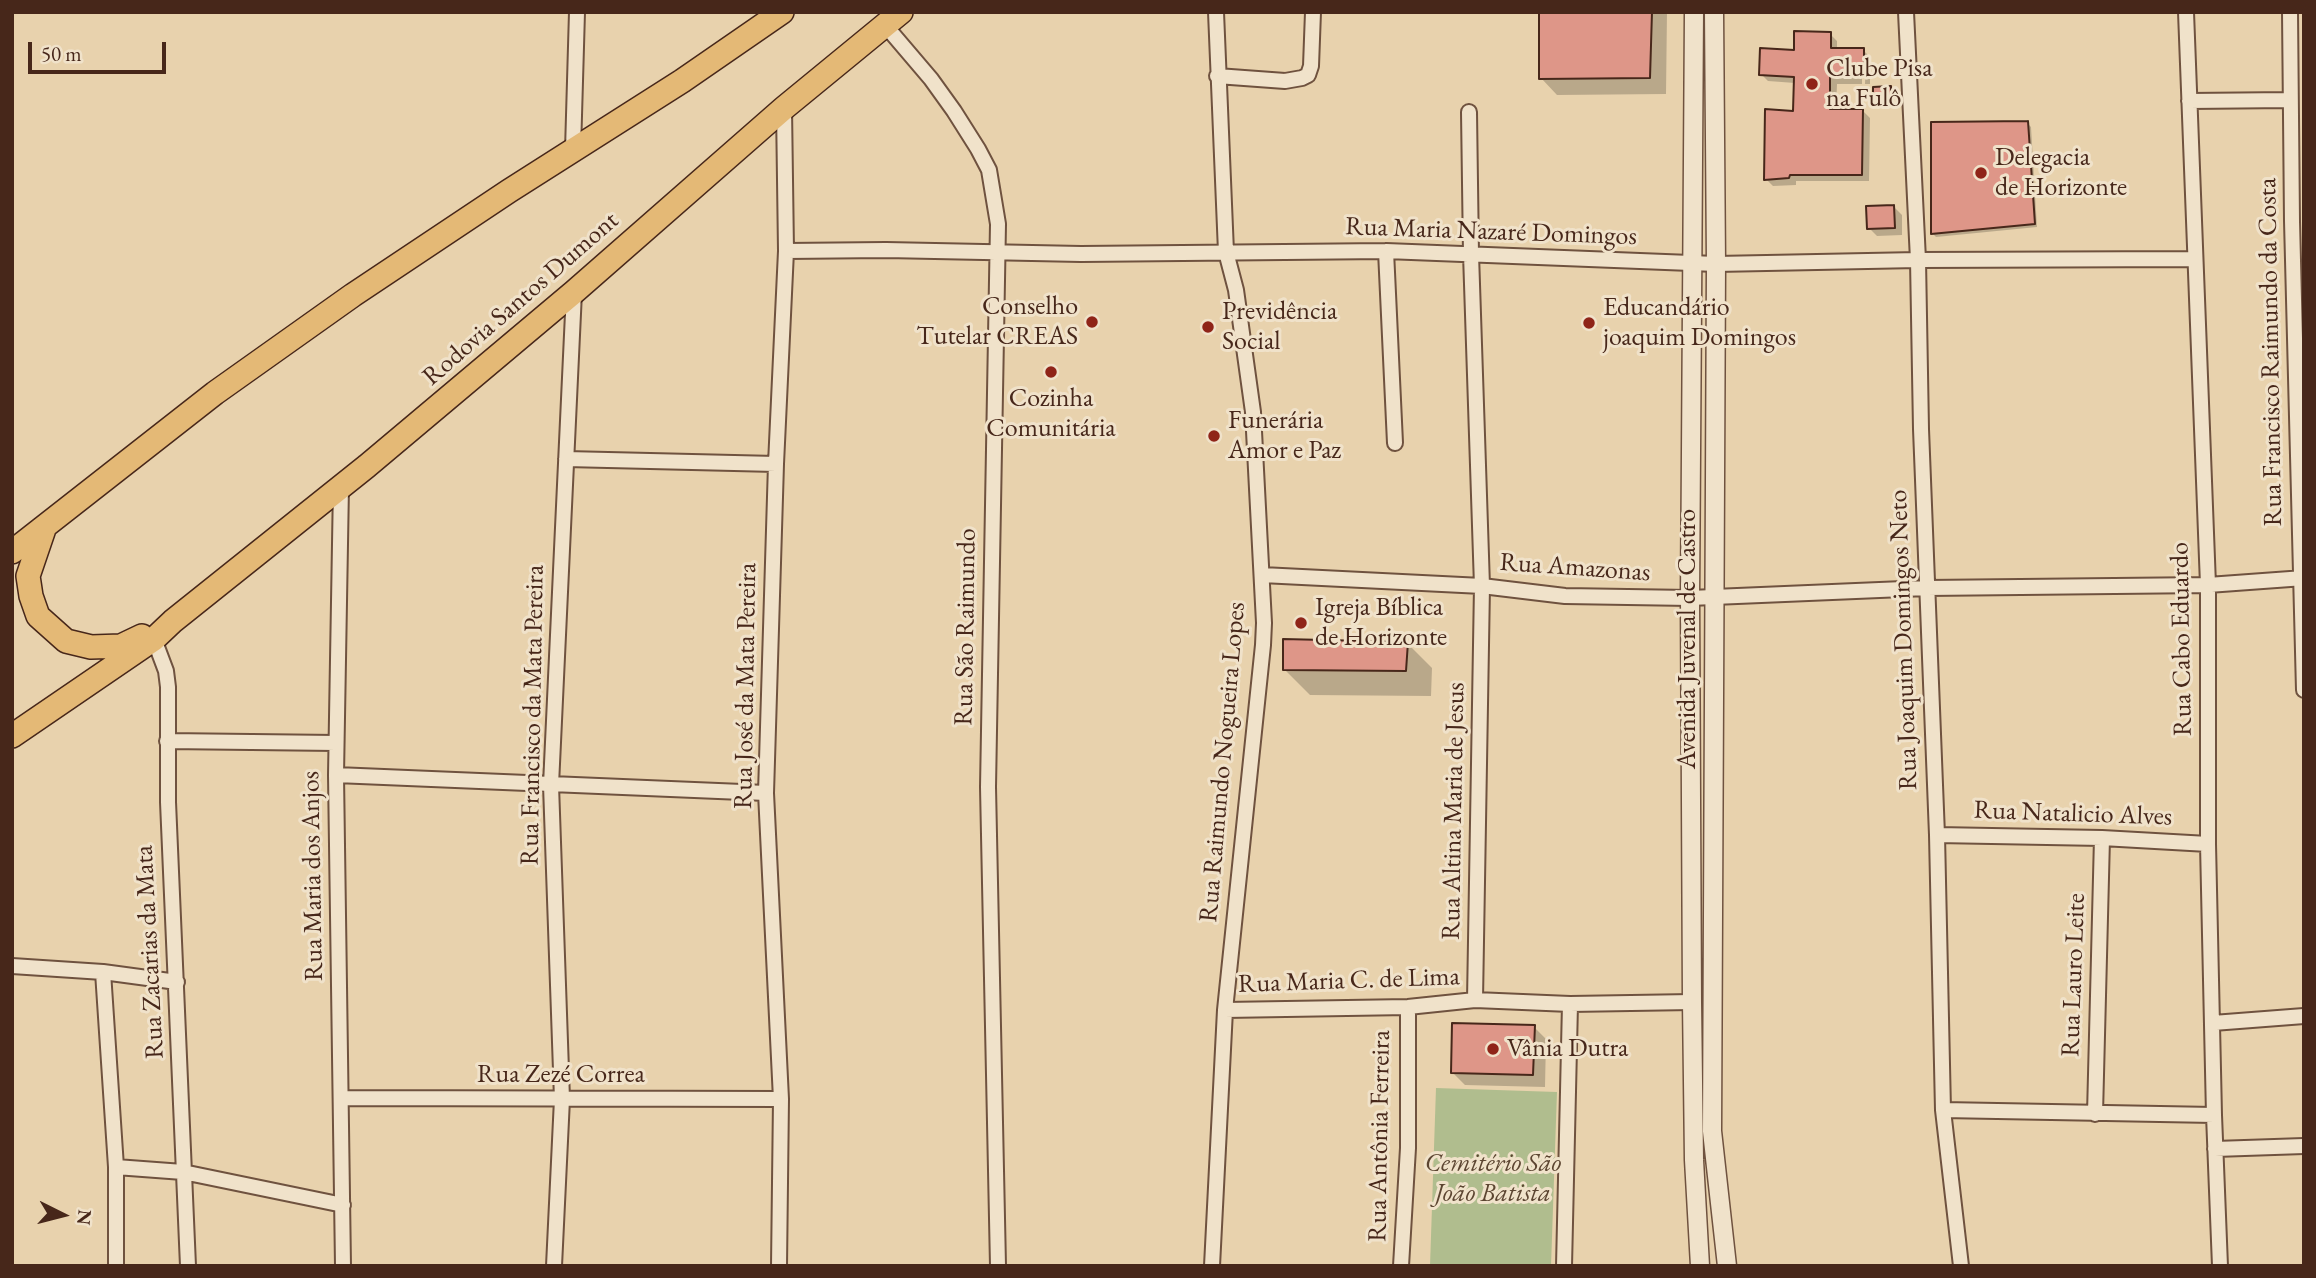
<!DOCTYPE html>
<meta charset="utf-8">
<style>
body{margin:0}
#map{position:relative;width:2316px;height:1278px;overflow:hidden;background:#e8d2ad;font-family:"EB Garamond",serif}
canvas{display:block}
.frame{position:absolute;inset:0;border:14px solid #47271a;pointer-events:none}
.north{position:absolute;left:28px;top:1180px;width:70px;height:70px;-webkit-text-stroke:5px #f0e2ca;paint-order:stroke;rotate:96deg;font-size:19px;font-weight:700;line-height:28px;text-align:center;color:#47271a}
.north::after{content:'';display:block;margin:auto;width:24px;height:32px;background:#47271a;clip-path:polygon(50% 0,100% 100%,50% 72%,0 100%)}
.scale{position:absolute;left:28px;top:42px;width:138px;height:32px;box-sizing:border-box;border:4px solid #47271a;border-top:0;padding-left:9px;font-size:21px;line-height:24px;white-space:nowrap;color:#47271a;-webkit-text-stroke:5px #f0e2ca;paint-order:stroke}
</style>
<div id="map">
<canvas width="2316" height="1278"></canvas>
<div class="frame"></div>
<div class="north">N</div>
<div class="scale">50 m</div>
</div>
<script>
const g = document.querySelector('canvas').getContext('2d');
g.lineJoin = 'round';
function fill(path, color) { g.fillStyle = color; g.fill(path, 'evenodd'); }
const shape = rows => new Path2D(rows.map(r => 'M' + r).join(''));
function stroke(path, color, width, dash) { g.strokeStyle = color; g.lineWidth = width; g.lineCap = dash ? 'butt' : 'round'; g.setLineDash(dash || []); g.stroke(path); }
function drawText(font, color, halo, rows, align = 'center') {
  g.font = font + ' "EB Garamond",serif'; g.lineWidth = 6; g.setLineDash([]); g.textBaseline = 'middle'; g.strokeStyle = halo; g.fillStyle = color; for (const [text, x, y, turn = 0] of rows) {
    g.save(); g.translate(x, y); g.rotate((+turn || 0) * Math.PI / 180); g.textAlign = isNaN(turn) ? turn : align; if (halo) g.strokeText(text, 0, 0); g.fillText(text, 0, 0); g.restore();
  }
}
fill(shape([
 [1436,1088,1557,1092,1551,1266,1430,1266]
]), '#b0bd8e');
fill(shape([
 [1541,12,1667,12,1666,94,1557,95,1541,78],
 [1830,34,1837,41,1837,49,1863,50,1870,57,1870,84,1865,84,1866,55,1862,55,1862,84,1837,84,1836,110,1863,111,1870,118,1869,181,1796,181,1796,185,1773,186,1766,179,1795,112,1795,83,1768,81,1761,74],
 [1890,88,1894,91,1894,105,1878,106,1875,102],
 [2027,123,2031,127,2037,227,1936,237,1932,233],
 [1894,207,1902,215,1902,235,1877,236,1869,228],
 [1407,643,1432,668,1431,696,1310,695,1285,670],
 [1534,1027,1546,1039,1545,1087,1465,1085,1453,1073]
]), '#0003');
const building = shape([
 [1539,12,1652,12,1650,78,1539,79,1539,12],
 [1794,31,1831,32,1831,48,1864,48,1864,77,1830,77,1830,109,1863,109,1862,175,1790,175,1789,178,1764,180,1765,109,1793,111,1794,77,1759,75,1760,48,1794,50,1794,31],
 [1891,86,1891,103,1873,103,1873,87,1891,86],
 [2028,121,2035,224,1931,234,1931,122,2028,121],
 [1894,205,1895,228,1867,229,1866,206,1894,205],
 [1283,639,1408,642,1406,671,1283,670,1283,639],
 [1452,1023,1535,1025,1533,1075,1451,1073,1452,1023]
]);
fill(building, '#de9688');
stroke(building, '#47271a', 2);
const minor = shape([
 [1906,12,1918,260,1921,429,1937,835,1943,1110,1961,1266],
 [2186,12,2208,585,2208,844,2214,1115,2220,1266],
 [2290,12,2292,221,2304,690],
 [885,25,931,79,954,111,978,149,989,170,998,224,988,787,998,1266],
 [1217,76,1285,81,1302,78,1308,75,1311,66,1313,12],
 [2189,101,2290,100],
 [1469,112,1471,254,1482,586,1475,1000],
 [573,150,577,12],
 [786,251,886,250,1081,254,1386,251,1716,264,1918,260,2195,259],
 [1386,251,1395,443],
 [566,459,776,464],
 [341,486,336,775,343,1266],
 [1262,575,1482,586,1565,596,1690,598,1927,588,2208,585,2304,578],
 [154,639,166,671,168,687,168,802,188,1266],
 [167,741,336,743],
 [336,775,766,793],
 [1937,835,2102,838,2208,844],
 [12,966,103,972,177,982],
 [103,972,116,1167,116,1266],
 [1225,1010,1408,1007,1475,1000,1570,1004,1692,1002],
 [2213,1023,2304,1016],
 [341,1098,781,1099],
 [1943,1110,2214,1115],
 [2095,1114,2102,838],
 [2215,1149,2304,1146],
 [116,1167,183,1172,343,1205],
 [554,1266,562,1099,551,785,574,292],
 [779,1266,781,1099,766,793,776,464,786,251,784,108],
 [1212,1266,1225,1010,1263,645,1264,623,1253,412,1236,290,1226,252,1216,12],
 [1401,1266,1408,1148,1408,1007],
 [1564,1266,1570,1004]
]);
const tertiary = shape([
 [1694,12,1690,598,1692,1002,1694,1160,1700,1266],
 [1714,12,1716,264,1712,1131,1727,1266]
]);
const trunk = shape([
 [44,529,28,576,31,596,38,616,66,641,91,647,121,646,142,636],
 [12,552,215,393,353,295,509,191,682,81,782,12],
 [12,736,154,639,173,621,367,466,574,292,784,108,901,12]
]);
stroke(minor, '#6f523f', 18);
stroke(tertiary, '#6f523f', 21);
stroke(trunk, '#47271a', 26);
stroke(minor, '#f0e2ca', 14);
stroke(tertiary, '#f0e2ca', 18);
stroke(trunk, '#e4b976', 23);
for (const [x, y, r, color] of [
 [1812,84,7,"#8f2418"],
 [1981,173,7,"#8f2418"],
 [1092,322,7,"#8f2418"],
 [1589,323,7,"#8f2418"],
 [1208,327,7,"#8f2418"],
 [1051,372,7,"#8f2418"],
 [1214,436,7,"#8f2418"],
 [1301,623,7,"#8f2418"],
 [1493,1049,7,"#8f2418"]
]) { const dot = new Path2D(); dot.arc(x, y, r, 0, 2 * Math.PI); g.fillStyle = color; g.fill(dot); stroke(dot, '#f0e2ca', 2.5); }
drawText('26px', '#47271a', '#f0e2ca', [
 ["Clube Pisa",1826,69],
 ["na Fulô",1826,99],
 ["Delegacia",1995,158],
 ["de Horizonte",1995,188],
 ["Conselho",1078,307,"right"],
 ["Tutelar CREAS",1078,337,"right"],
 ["Educandário",1603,308],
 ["joaquim Domingos",1603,338],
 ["Previdência",1222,312],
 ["Social",1222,342],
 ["Cozinha",1051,399,"center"],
 ["Comunitária",1051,429,"center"],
 ["Funerária",1228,421],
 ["Amor e Paz",1228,451],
 ["Igreja Bíblica",1315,608],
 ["de Horizonte",1315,638],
 ["Vânia Dutra",1507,1049]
], 'left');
drawText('26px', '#47271a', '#f0e2ca', [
 ["Rua Maria Nazaré Domingos",1491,232,2],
 ["Rodovia Santos Dumont",521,299,-41],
 ["Rua Francisco Raimundo da Costa",2271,352,-91],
 ["Rua Amazonas",1575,568,4],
 ["Rua São Raimundo",966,627,-89],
 ["Avenida Juvenal de Castro",1688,639,-90],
 ["Rua Cabo Eduardo",2182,639,-91],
 ["Rua Joaquim Domingos Neto",1904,640,-92],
 ["Rua José da Mata Pereira",746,686,-89],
 ["Rua Francisco da Mata Pereira",533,715,-89],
 ["Rua Raimundo Nogueira Lopes",1223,762,-85],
 ["Rua Altina Maria de Jesus",1454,811,-89],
 ["Rua Natalicio Alves",2073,814,2],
 ["Rua Maria dos Anjos",313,876,-91],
 ["Rua Zacarias da Mata",150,952,-93],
 ["Rua Lauro Leite",2074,975,-88],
 ["Rua Maria C. de Lima",1349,981,-2],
 ["Rua Zezé Correa",561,1075],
 ["Rua Antônia Ferreira",1380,1136,-89]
]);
drawText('italic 26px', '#5c4531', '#f0e2ca', [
 ["Cemitério São",1493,1164],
 ["João Batista",1493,1194]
]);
</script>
